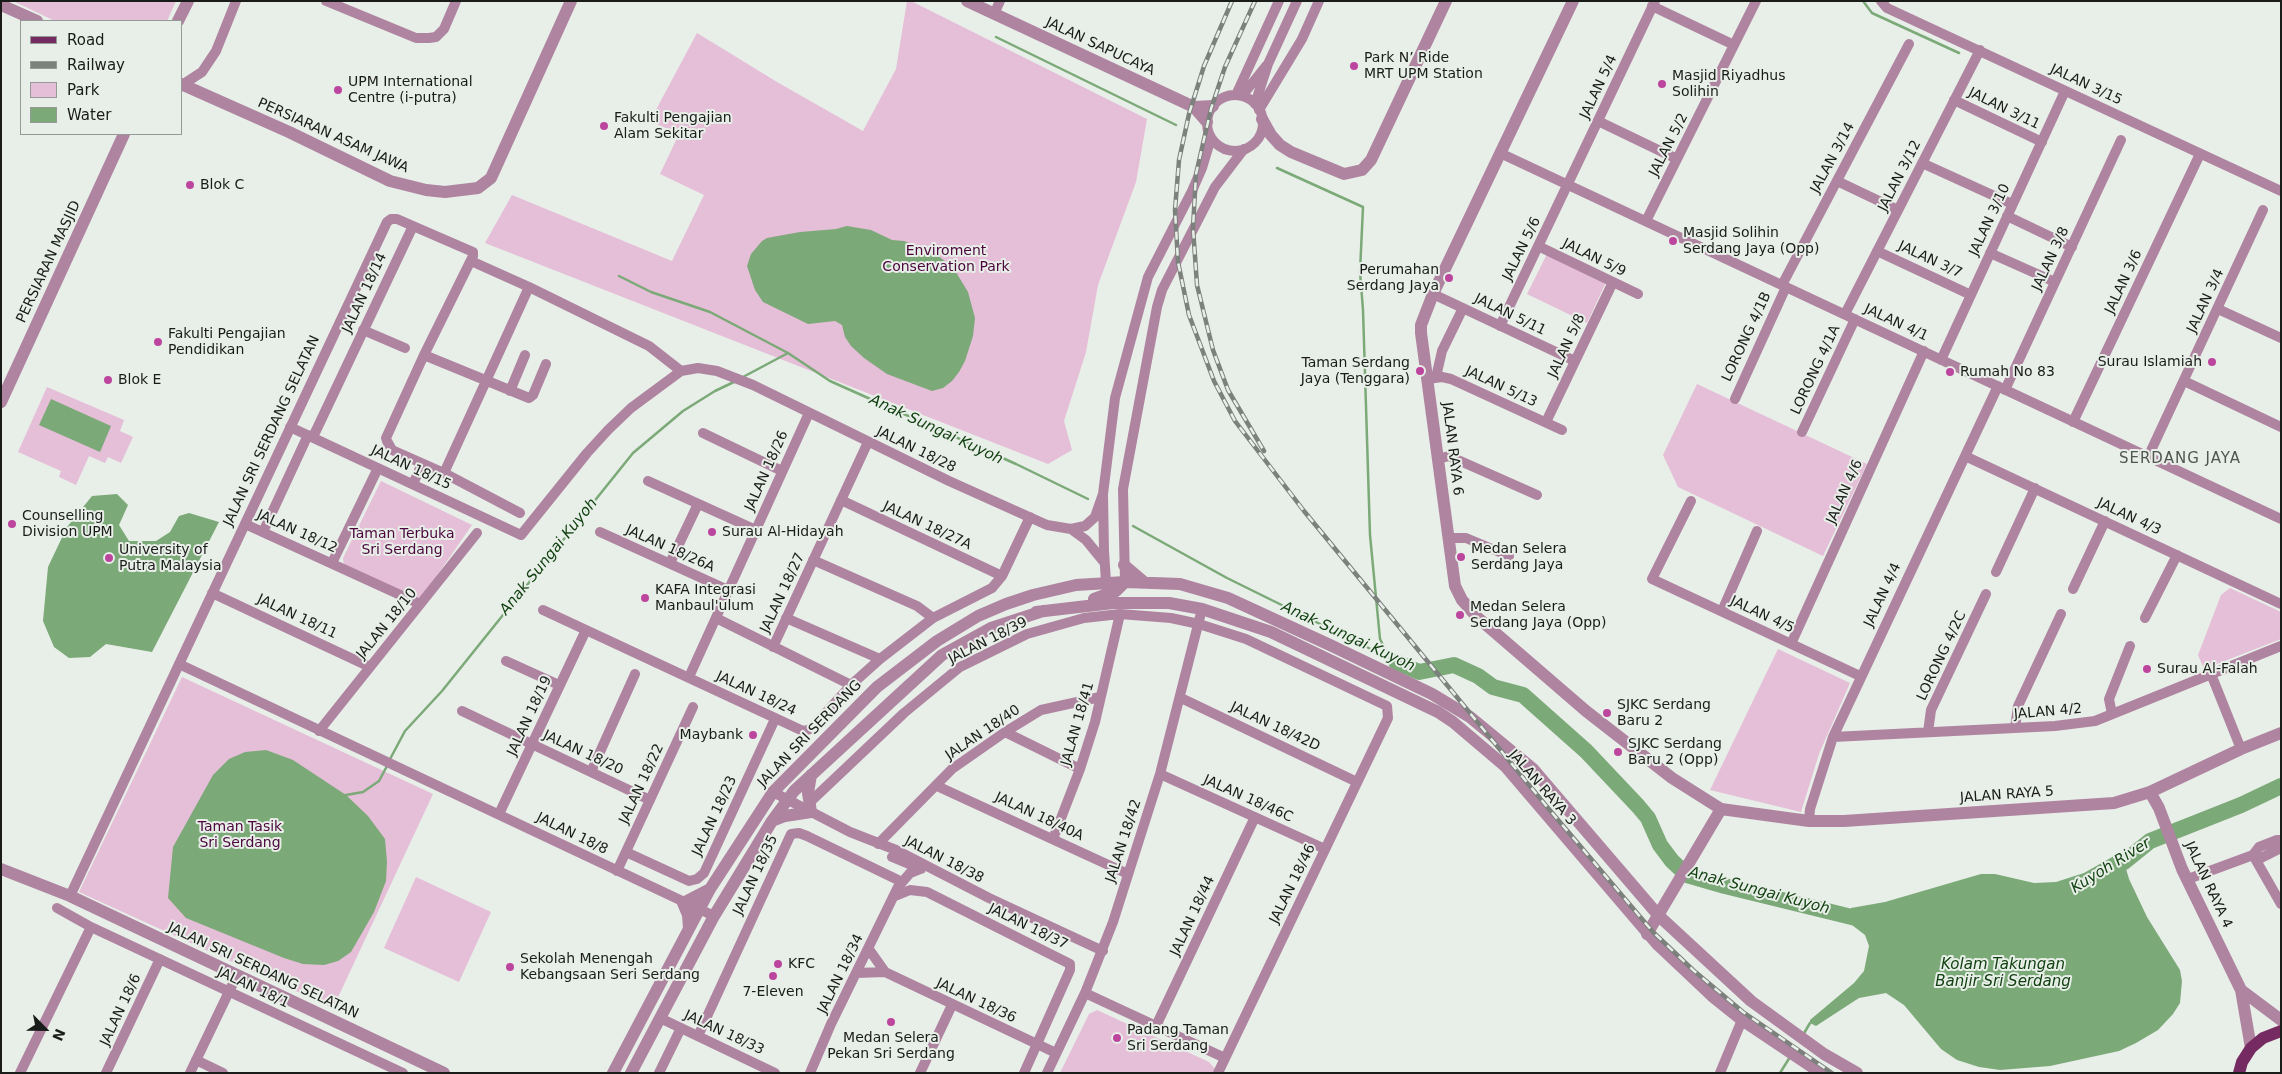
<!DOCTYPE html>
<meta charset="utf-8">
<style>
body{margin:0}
#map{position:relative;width:2282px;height:1074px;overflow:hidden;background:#e8eee8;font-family:"DejaVu Sans",sans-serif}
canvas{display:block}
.frame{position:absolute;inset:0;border:2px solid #1a1c1a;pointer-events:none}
.legend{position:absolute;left:20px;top:20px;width:162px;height:115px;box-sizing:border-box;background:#e8eee8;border:1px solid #969a96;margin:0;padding:6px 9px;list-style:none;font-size:15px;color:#1a1c1a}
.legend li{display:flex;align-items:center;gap:10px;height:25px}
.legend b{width:25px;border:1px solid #969a96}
.north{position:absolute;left:20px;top:1004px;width:50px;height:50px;-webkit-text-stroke:4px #e8eee8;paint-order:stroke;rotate:113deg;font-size:14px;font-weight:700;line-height:20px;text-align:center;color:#1a1c1a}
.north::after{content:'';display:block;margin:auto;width:18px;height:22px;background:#1a1c1a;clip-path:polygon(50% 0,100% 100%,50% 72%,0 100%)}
</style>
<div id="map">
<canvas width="2282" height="1074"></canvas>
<div class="frame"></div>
<ul class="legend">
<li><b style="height:6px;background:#752a62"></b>Road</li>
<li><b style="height:6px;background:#7d817d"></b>Railway</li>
<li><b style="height:14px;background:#e5bed8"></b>Park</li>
<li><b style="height:14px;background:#7ba977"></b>Water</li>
</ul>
<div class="north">N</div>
</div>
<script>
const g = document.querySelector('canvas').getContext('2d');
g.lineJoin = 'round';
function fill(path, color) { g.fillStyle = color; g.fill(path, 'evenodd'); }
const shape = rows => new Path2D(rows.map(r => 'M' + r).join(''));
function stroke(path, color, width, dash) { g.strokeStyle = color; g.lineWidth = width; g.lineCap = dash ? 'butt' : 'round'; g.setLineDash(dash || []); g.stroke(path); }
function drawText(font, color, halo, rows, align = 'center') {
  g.font = font + ' "DejaVu Sans",sans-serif'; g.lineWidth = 4; g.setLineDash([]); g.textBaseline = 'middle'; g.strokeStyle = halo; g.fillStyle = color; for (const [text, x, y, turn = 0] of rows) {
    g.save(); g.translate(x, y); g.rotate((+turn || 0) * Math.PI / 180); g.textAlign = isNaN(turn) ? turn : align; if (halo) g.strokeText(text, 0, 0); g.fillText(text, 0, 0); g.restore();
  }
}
fill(shape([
 [13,1,176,1,167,21,55,21],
 [907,1,911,1,1147,119,1136,182,1098,285,1086,352,1064,421,1072,450,1048,464,485,243,512,195,672,261,704,195,660,174,679,134,650,121,697,33,777,82,863,131,896,69],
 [1547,254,1606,282,1587,323,1527,294],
 [1697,384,1867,464,1823,556,1678,487,1663,455],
 [47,387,124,420,120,431,133,437,121,463,108,457,105,463,89,456,76,485,59,477,61,471,18,452],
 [381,481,472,525,422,597,415,598,344,566,343,558],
 [2230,588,2281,612,2281,639,2204,669,2198,655,2221,595],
 [1778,649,1850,683,1819,754,1801,812,1710,790],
 [182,677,433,794,333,1008,79,892],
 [416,877,491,912,459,982,384,948],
 [1097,1010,1209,1062,1216,1070,1214,1073,1060,1073,1089,1014]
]), '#e5bed8');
fill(shape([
 [847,226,871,230,892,240,904,241,935,253,954,269,968,292,975,318,973,336,965,361,959,372,952,381,943,388,932,391,887,374,864,358,851,346,845,337,842,325,835,321,808,324,763,302,755,290,747,266,751,254,762,241,767,238,800,232,836,229],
 [51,399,111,426,100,452,39,425],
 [117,494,128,505,119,525,129,541,156,541,170,532,179,516,189,513,219,522,152,652,106,644,90,657,69,658,54,647,43,621,48,567,67,527,92,496],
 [266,750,293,760,346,795,368,816,385,839,387,862,386,881,374,912,351,952,338,961,324,965,303,964,284,958,186,918,168,898,173,847,213,775,229,759,245,752],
 [2114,856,2120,857,2124,862,2129,879,2147,917,2180,970,2182,981,2180,1003,2173,1014,2158,1030,2136,1043,2119,1051,2050,1066,2000,1070,1979,1067,1957,1060,1941,1049,1904,1005,1886,993,1859,998,1816,1026,1810,1023,1810,1020,1854,983,1864,971,1869,946,1865,935,1852,925,1847,915,1851,908,1885,902,1981,874,1995,874,2034,883,2056,882,2084,873]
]), '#7ba977');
stroke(shape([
 [1863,1,1872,13,1959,53],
 [996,37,1176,125],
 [1277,168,1363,207,1360,272,1363,310,1370,535,1380,639,1388,655,1396,662],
 [619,276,651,292,710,312,788,353,830,381,1016,464,1088,499],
 [743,377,788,353],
 [1133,526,1227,578,1393,660],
 [389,761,405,731,442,691,633,453,683,411,715,391,736,381],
 [346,795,363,792,379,781,387,766],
 [1803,1035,1810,1023],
 [1780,1073,1790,1057]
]), '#7ba977', 2.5);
stroke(shape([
 [1396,662,1419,672,1454,665,1478,676,1493,687,1523,695,1586,751,1638,806,1648,818,1660,845,1672,861,1687,875,1725,886,1868,921],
 [2104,872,2124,862,2150,841,2241,805,2281,786]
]), '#7ba977', 16);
stroke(shape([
 [326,1,416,38,429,38,436,37,444,29,456,1],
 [1881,1,1887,8,2281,191],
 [1652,6,1734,45],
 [994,14,1000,1],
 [182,85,202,72,216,51,236,1],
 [1236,95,1279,1],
 '1207 123a28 28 0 1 1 56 0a28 28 0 1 1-56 0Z',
 [1242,96,1266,66],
 [1954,100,2042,142],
 [1255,104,1268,64,1297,1],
 [1259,110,1302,39,1319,1],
 [1598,121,1677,159],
 [1500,153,2281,519],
 [1922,163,2012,204],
 [1837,181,1898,210],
 [2007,216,2072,247],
 [1646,221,1756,1],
 [1538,246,1638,294],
 [1877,251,1971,295],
 [1990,253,2055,282],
 [471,261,529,287,649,346,681,371],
 [1782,285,1909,44],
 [1433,294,1575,361],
 [2218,309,2281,338],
 [1845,314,1980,50],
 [1500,326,1655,1],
 [363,330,405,348],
 [424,355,529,398,533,395,546,364],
 [1941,360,2065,91],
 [1436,377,1442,351,1463,308],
 [1428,379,1442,377,1451,379,1562,430],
 [2184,381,2281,427],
 [2005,390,2121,140],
 [510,391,525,355],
 [1735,399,1786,287],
 [1546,422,1613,282],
 [2073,422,2200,154],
 [290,427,521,535,587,453,608,430,631,408,681,371,698,368,717,371,753,385,949,481,1047,525,1071,529,1085,526,1095,517,1103,494],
 [1802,432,1855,319],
 [703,433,782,471],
 [313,437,413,226,473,252,473,256,424,355,386,438,387,441,392,450,444,473,520,513],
 [1965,456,2281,604],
 [2148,457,2263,210],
 [1438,459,1449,456,1537,495],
 [444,473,529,287],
 [648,481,756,530],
 [413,484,422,464],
 [841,500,1002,576],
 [1691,501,1652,579,1860,676],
 [245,524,420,604],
 [1071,529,1086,540,1104,562],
 [263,532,308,435],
 [600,532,728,590],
 [1448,538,1466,538,1509,556],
 [813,560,917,606,933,618],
 [332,563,378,468],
 [670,563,698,504],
 [1996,572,2035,488],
 [1106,582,1104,551,1103,494,1115,398,1148,277,1192,191,1202,168,1211,138],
 [1125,582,1123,489,1157,307,1162,290,1215,187,1244,149],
 [2073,589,2105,521],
 [212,593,370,667],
 [543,610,803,731,811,729,851,685,880,659,933,618,992,588,1002,576,1030,517],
 [1722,611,1757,531],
 [716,618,851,685],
 [786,618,880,659],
 [2145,618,2177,555],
 [1791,644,1924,351],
 [773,647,868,442],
 [506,661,559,685],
 [179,664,714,916],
 [2211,674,2241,749],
 [689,677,809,413],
 [1181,698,1357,782],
 [462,711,650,800],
 [2112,714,2109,699,2130,646],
 [2015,728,2018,706,2061,614],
 [319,731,477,533],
 [1005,732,1080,769],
 [1928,732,1931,710,1986,594],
 [1833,737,2055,726,2095,721,2281,646],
 [591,772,635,674],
 [1160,774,1325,849],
 [937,786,1128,874],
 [773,792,850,832,896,850,989,898,1103,951],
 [809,803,904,713,960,667,1027,634,1084,618,1120,614,1171,618,1199,624,1246,639,1387,706,1388,718,1218,1073],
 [499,814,586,630],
 [1809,821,1810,809,1833,737,1998,386],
 [1053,839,1080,769,1095,722,1120,614],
 [878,844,952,769,1005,732,1041,710,1100,697],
 [626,852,689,881,697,879,704,873,775,719],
 [2253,855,2281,904],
 [2253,855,2261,858,2281,848],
 [892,857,921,869],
 [617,871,693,707],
 [2188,879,2253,855,2259,847,2277,840,2281,840],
 [70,896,387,222,391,219,397,219,413,226],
 [893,897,910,890,927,892,1070,964,1070,970,1024,1073],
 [57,908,91,927,403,1073],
 [868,948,885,972],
 [856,973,885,972,1056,1053],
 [1085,993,1225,1058],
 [660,1018,775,1073],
 [1156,1026,1255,817],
 [698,1036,791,834,799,833,807,836,898,880],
 [196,1060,223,1073],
 [20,1073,91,927],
 [106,1073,160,959],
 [190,1073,237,975],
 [659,1073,681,1028],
 [810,1073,831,1024,898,887,910,873,920,869],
 [920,1073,952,1005],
 [1047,1073,1085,993,1113,922,1160,774,1202,609],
 [1720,1073,1742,1020]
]), '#af84a1', 10);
stroke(shape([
 [967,1,1194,107,1207,122],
 [1573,1,1433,294,1421,325,1421,333,1455,586,1462,600,1477,617,1586,711,1672,778,1721,809,1809,821,1844,821,2114,803,2150,792,2241,749,2281,733],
 [1,5,37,21],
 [178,21,188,1],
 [181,84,289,132,390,181,426,190,445,192,478,188,491,178,571,1],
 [1194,107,1213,106],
 [1262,119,1271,135,1280,145,1291,152,1344,174,1362,170,1371,160,1446,1],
 [1,402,124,134],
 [1124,565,1144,582],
 [1094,599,1116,591,1125,582],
 [1036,612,1113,603,1169,603,1202,609,1271,632,1438,712,1453,722,1506,767,1658,945,1712,996,1742,1020,1821,1073],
 [2150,792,2159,808,2182,869,2241,990,2251,1048],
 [772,821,785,816,811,812,808,793,811,775],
 [1,869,70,896,444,1073],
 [689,928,688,915,683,903,710,889],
 [1647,934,1721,809],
 [2241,990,2281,1020],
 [613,1073,710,889,773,792,877,687,937,641,978,616,1006,604,1033,595,1076,585,1125,582,1180,584,1228,598,1330,645,1432,694,1470,717,1533,769,1659,916,1751,1001,1824,1054,1857,1073],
 [631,1073,714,916,772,821,794,791,942,655,991,628,1043,611]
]), '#af84a1', 12);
stroke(shape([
 [2239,1073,2242,1062,2251,1048,2263,1038,2281,1031]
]), '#752a62', 12);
const rail = shape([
 [1232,1,1204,66,1189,114,1179,160,1175,210,1178,262,1189,315,1214,381,1235,421,1304,511,1548,808,1653,932,1693,970,1743,1012,1832,1073],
 [1255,1,1225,67,1211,109,1196,174,1193,228,1197,285,1213,350,1228,390,1264,451]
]);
stroke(rail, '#7d817d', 4.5);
stroke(rail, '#e8eee8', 2.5, [8]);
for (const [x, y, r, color] of [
 [1354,66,5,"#bc469e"],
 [1662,84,5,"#bc469e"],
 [338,90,5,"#bc469e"],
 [604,126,5,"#bc469e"],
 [190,185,5,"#bc469e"],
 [1673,241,5,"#bc469e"],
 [1449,278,5,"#bc469e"],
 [158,342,5,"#bc469e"],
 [2212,362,5,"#bc469e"],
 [1420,371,5,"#bc469e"],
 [1950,372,5,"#bc469e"],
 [108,380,5,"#bc469e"],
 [12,524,5,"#bc469e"],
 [712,532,5,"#bc469e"],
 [1461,557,5,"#bc469e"],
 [109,558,5,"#bc469e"],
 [645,598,5,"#bc469e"],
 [1460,615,5,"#bc469e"],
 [2147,669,5,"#bc469e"],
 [1607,713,5,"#bc469e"],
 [753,735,5,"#bc469e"],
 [1618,752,5,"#bc469e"],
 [778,964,5,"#bc469e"],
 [510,967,5,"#bc469e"],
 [773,976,5,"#bc469e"],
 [891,1022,5,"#bc469e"],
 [1117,1038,5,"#bc469e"]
]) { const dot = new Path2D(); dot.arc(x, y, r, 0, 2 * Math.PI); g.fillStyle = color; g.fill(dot); stroke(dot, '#e8eee8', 2); }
drawText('14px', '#1a1c1a', '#e8eee8', [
 ["JALAN SAPUCAYA",1100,47,25],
 ["JALAN 3/15",2086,85,25],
 ["JALAN 5/4",1599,87,-65],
 ["JALAN 3/11",2004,109,26],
 ["PERSIARAN ASAM JAWA",333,136,24],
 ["JALAN 5/2",1669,145,-63],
 ["JALAN 3/14",1833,158,-62],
 ["JALAN 3/12",1900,176,-63],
 ["JALAN 3/10",1990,220,-65],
 ["JALAN 5/6",1522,249,-64],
 ["JALAN 5/9",1594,258,26],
 ["JALAN 3/8",2051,259,-65],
 ["JALAN 3/7",1930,260,25],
 ["PERSIARAN MASJID",49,262,-65],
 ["JALAN 3/6",2124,282,-65],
 ["JALAN 18/14",365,293,-65],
 ["JALAN 3/4",2206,301,-65],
 ["JALAN 5/11",1510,315,26],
 ["JALAN 4/1",1896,323,25],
 ["LORONG 4/1B",1747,337,-65],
 ["JALAN 5/8",1567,346,-65],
 ["LORONG 4/1A",1816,370,-65],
 ["JALAN 5/13",1501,387,25],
 ["JALAN SRI SERDANG SELATAN",272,431,-65],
 ["JALAN RAYA 6",1452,449,83],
 ["JALAN 18/28",916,450,26],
 ["JALAN 18/15",411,468,25],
 ["JALAN 18/26",767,471,-66],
 ["JALAN 4/6",1845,492,-66],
 ["JALAN 4/3",2129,517,25],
 ["JALAN 18/27A",927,526,25],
 ["JALAN 18/12",297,532,24],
 ["JALAN 18/26A",670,549,24],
 ["JALAN 18/27",783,593,-65],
 ["JALAN 4/4",1883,595,-65],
 ["JALAN 4/5",1762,615,25],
 ["JALAN 18/11",297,617,25],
 ["JALAN 18/10",387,624,-51],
 ["JALAN 18/39",988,641,-27],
 ["LORONG 4/2C",1942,656,-65],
 ["JALAN 18/24",756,694,25],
 ["JALAN 4/2",2048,712,-5],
 ["JALAN 18/19",530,716,-65],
 ["JALAN 18/41",1078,724,-74],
 ["JALAN 18/42D",1275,727,25],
 ["JALAN 18/40",983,733,-34],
 ["JALAN SRI SERDANG",810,734,-46],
 ["JALAN 18/20",583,753,25],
 ["JALAN 18/22",642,784,-65],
 ["JALAN RAYA 3",1542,788,49],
 ["JALAN RAYA 5",2007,795,-4],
 ["JALAN 18/46C",1248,799,24],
 ["JALAN 18/23",715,816,-65],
 ["JALAN 18/40A",1039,817,25],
 ["JALAN 18/8",572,834,26],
 ["JALAN 18/42",1124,841,-72],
 ["JALAN 18/38",944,860,27],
 ["JALAN 18/35",756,875,-65],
 ["JALAN 18/46",1293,884,-64],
 ["JALAN RAYA 4",2208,885,65],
 ["JALAN 18/44",1193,916,-65],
 ["JALAN 18/37",1028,927,26],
 ["JALAN SRI SERDANG SELATAN",263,971,25],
 ["JALAN 18/34",841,974,-64],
 ["JALAN 18/1",253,988,25],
 ["JALAN 18/36",976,1001,25],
 ["JALAN 18/6",121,1010,-65],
 ["JALAN 18/33",724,1033,25]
]);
drawText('14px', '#1a1c1a', '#e8eee8', [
 ["Park N’ Ride",1364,58],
 ["MRT UPM Station",1364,74],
 ["Masjid Riyadhus",1672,76],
 ["Solihin",1672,92],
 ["UPM International",348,82],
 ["Centre (i-putra)",348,98],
 ["Fakulti Pengajian",614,118],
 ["Alam Sekitar",614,134],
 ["Blok C",200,185],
 ["Masjid Solihin",1683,233],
 ["Serdang Jaya (Opp)",1683,249],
 ["Perumahan",1439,270,"right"],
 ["Serdang Jaya",1439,286,"right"],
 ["Fakulti Pengajian",168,334],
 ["Pendidikan",168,350],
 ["Surau Islamiah",2202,362,"right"],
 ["Taman Serdang",1410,363,"right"],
 ["Jaya (Tenggara)",1410,379,"right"],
 ["Rumah No 83",1960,372],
 ["Blok E",118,380],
 ["Counselling",22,516],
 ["Division UPM",22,532],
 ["Surau Al-Hidayah",722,532],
 ["Medan Selera",1471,549],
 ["Serdang Jaya",1471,565],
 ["University of",119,550],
 ["Putra Malaysia",119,566],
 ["KAFA Integrasi",655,590],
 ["Manbaul'ulum",655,606],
 ["Medan Selera",1470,607],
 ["Serdang Jaya (Opp)",1470,623],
 ["Surau Al-Falah",2157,669],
 ["SJKC Serdang",1617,705],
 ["Baru 2",1617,721],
 ["Maybank",743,735,"right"],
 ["SJKC Serdang",1628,744],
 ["Baru 2 (Opp)",1628,760],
 ["Sekolah Menengah",520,959],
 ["Kebangsaan Seri Serdang",520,975],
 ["KFC",788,964],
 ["7-Eleven",773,992,"center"],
 ["Padang Taman",1127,1030],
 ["Sri Serdang",1127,1046],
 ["Medan Selera",891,1038,"center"],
 ["Pekan Sri Serdang",891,1054,"center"]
], 'left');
drawText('14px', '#4c063d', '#e8eee8', [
 ["Enviroment",946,251],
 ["Conservation Park",946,267],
 ["Taman Terbuka",402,534],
 ["Sri Serdang",402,550],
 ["Taman Tasik",240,827],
 ["Sri Serdang",240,843]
]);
drawText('italic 15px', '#114110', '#e8eee8', [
 ["Anak Sungai Kuyoh",936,430,25],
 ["Anak Sungai Kuyoh",549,557,-51],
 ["Anak Sungai Kuyoh",1348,637,25],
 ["Kuyoh River",2111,866,-32],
 ["Anak Sungai Kuyoh",1759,891,15],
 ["Kolam Takungan",2003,965],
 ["Banjir Sri Serdang",2003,982]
]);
g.letterSpacing = '1px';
drawText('15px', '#525651', '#e8eee8', [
 ["SERDANG JAYA",2180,459]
]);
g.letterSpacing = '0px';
</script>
